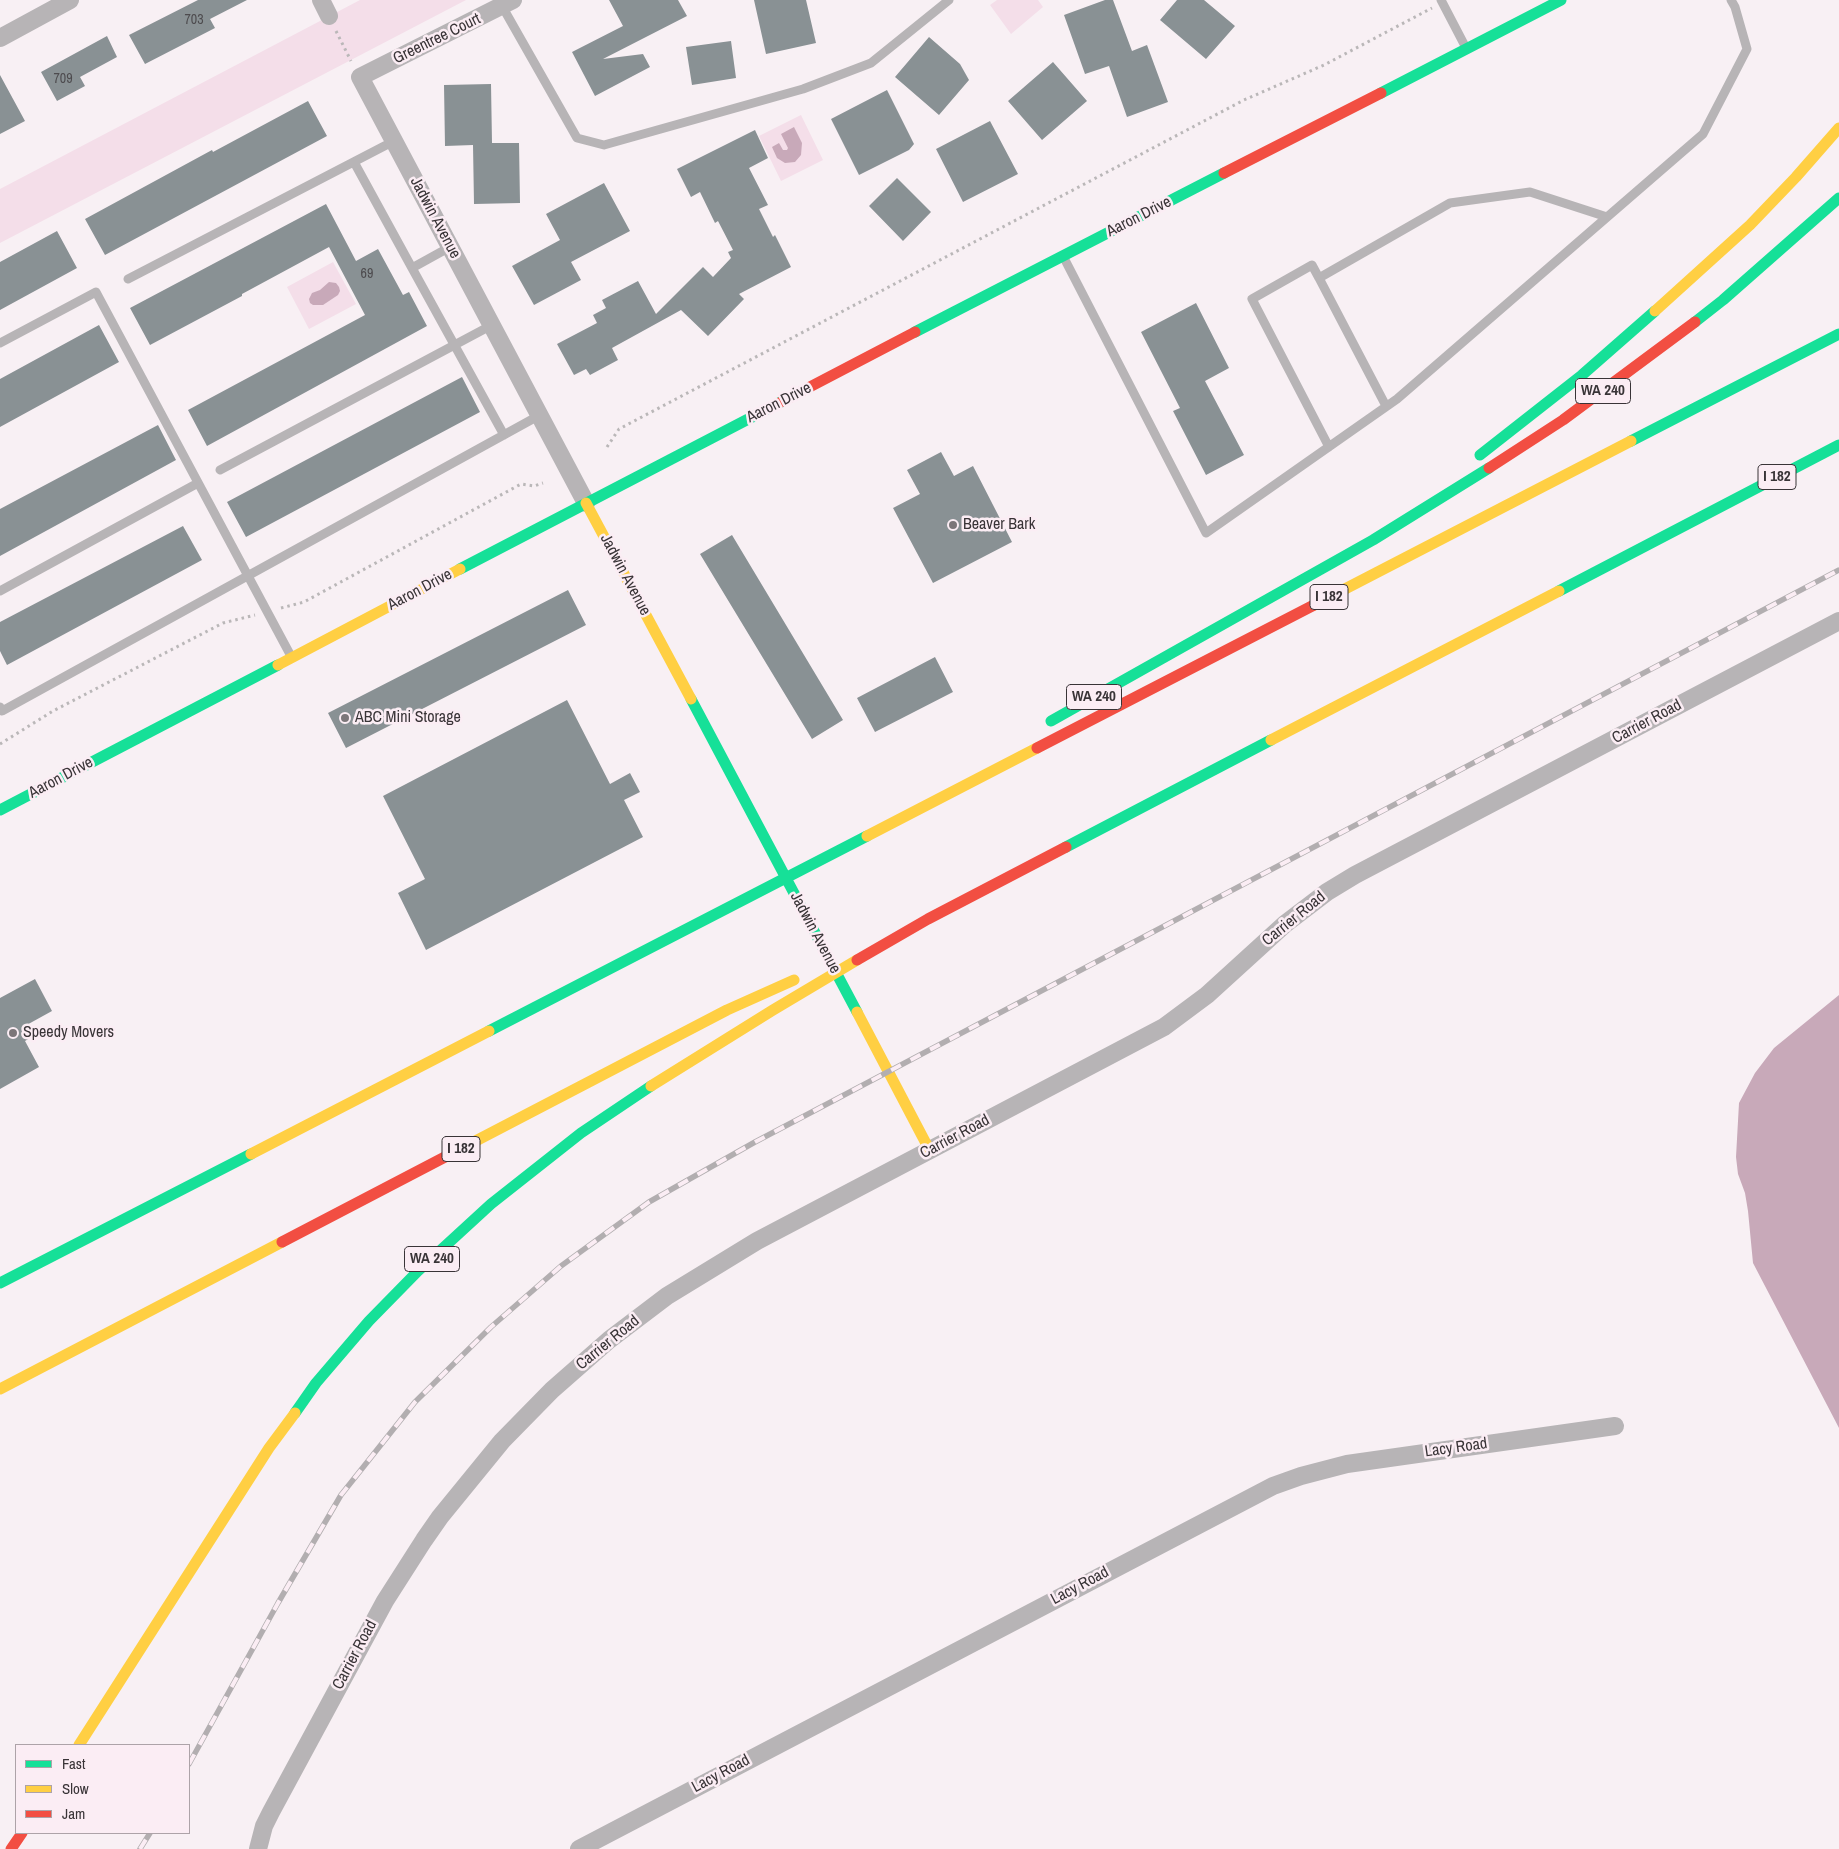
<!DOCTYPE html>
<style>
body{margin:0}
#map{position:relative;width:1839px;height:1849px;overflow:hidden;background:#f8f0f4;font-family:"Archivo Narrow",sans-serif}
canvas{display:block}
.legend{position:absolute;left:15px;top:1744px;width:175px;height:90px;box-sizing:border-box;background:#fbedf4;border:1px solid #ada3a8;margin:0;padding:6px 9px;list-style:none;font-size:15px;color:#393437}
.legend li{display:flex;align-items:center;gap:10px;height:25px}
.legend b{width:25px;border:1px solid #ada3a8}
</style>
<div id="map">
<canvas width="1839" height="1849"></canvas>
<ul class="legend">
<li><b style="height:6px;background:#16e098"></b>Fast</li>
<li><b style="height:6px;background:#ffcf43"></b>Slow</li>
<li><b style="height:6px;background:#f24e42"></b>Jam</li>
</ul>
</div>
<script>
const g = document.querySelector('canvas').getContext('2d');
g.lineJoin = 'round';
function fill(path, color) { g.fillStyle = color; g.fill(path, 'evenodd'); }
const shape = rows => new Path2D(rows.map(r => 'M' + r).join(''));
function stroke(path, color, width, dash) { g.strokeStyle = color; g.lineWidth = width; g.lineCap = dash ? 'butt' : 'round'; g.setLineDash(dash || []); g.stroke(path); }
function drawText(font, color, halo, rows, align = 'center') {
  g.font = font + ' "Archivo Narrow",sans-serif'; g.lineWidth = 5; g.setLineDash([]); g.textBaseline = 'middle'; g.strokeStyle = halo; g.fillStyle = color; for (const [text, x, y, turn = 0] of rows) {
    g.save(); g.translate(x, y); g.rotate((+turn || 0) * Math.PI / 180); g.textAlign = isNaN(turn) ? turn : align; if (halo) g.strokeText(text, 0, 0); g.fillText(text, 0, 0); g.restore();
  }
}
fill(shape([
 [360,0,466,0,0,243,0,189],
 [997,0,1038,0,1043,7,1011,34,990,5],
 [801,115,823,160,781,181,759,136],
 [333,262,356,304,309,329,287,287]
]), '#f4dee9');
fill(shape([
 [794,127,802,143,801,155,795,162,785,163,777,158,772,147,779,143,783,150,787,150,788,148,781,134],
 [329,282,336,283,339,287,340,291,338,295,323,305,313,305,310,303,309,299,312,293,320,290],
 [1839,995,1839,1428,1753,1263,1748,1211,1745,1193,1738,1174,1736,1157,1739,1103,1755,1073,1774,1048]
]), '#c8a9b9');
fill(shape([
 [198,0,247,0,210,19,215,28,145,64,129,35],
 [609,0,678,0,687,16,603,59,643,54,650,67,595,96,572,52,623,26],
 [754,0,806,0,816,43,766,54],
 [1105,0,1113,0,1132,51,1147,45,1168,102,1127,117,1109,66,1085,74,1064,15],
 [1177,0,1204,0,1235,26,1206,59,1160,20],
 [107,36,117,57,80,77,85,86,57,101,41,72],
 [929,37,960,64,969,80,939,115,895,77],
 [731,41,736,78,692,85,686,47],
 [1053,62,1087,101,1042,140,1008,101],
 [0,75,25,121,0,134],
 [491,84,492,143,519,143,520,203,474,204,473,145,445,146,444,85],
 [887,90,914,144,909,150,859,175,831,119],
 [308,101,327,136,105,255,85,219,212,150,213,152],
 [990,121,1018,174,963,202,936,149],
 [755,130,768,158,749,168,768,205,759,209,773,237,775,235,791,267,739,294,744,299,708,336,681,310,612,348,618,360,590,375,586,369,574,375,557,344,597,323,593,315,606,308,602,300,638,281,656,314,703,267,713,277,731,258,728,252,733,250,718,221,715,223,700,192,691,197,677,169],
 [897,178,931,212,903,241,869,206],
 [604,183,630,231,571,262,581,280,534,305,512,266,560,240,546,214],
 [326,204,356,261,378,249,403,295,409,292,427,326,207,446,188,410,365,315,329,247,242,294,242,296,150,345,130,308],
 [57,231,77,268,0,310,0,262],
 [1196,303,1229,368,1205,381,1244,455,1206,475,1173,411,1180,408,1141,332],
 [99,325,119,362,0,427,0,379],
 [462,377,480,412,246,537,227,502],
 [158,425,176,460,0,556,0,509],
 [941,452,954,476,973,466,1012,542,933,583,893,508,920,494,907,470],
 [183,526,202,560,7,665,0,651,0,622],
 [732,535,843,720,812,739,700,554],
 [568,590,586,625,346,748,328,713],
 [935,657,953,692,875,732,857,698],
 [567,700,610,784,630,773,640,792,624,800,643,837,426,950,398,893,425,879,383,796],
 [35,979,52,1011,23,1027,30,1038,25,1041,39,1067,0,1089,0,998]
]), '#899194');
stroke(shape([
 [336,31,351,61],
 [607,447,619,429,1244,100,1324,65,1432,8],
 [281,608,304,602,521,484,534,486,543,483],
 [0,744,53,711,223,623,255,615]
]), '#bab7b8', 3, [2.5, 4]);
stroke(shape([
 [1441,0,1465,46],
 [502,6,577,138,604,145,803,89,871,63,949,0],
 [354,162,412,268,450,247],
 [1063,256,1206,533,1397,399,1703,134,1747,49,1735,7,1731,0],
 [412,268,504,435],
 [1319,278,1312,265,1252,299,1329,447],
 [128,279,394,141],
 [0,343,96,292,291,656],
 [1386,406,1319,278,1450,203,1530,192,1607,217],
 [220,470,492,325],
 [0,591,198,483],
 [0,707,2,711,540,415]
]), '#b7b4b6', 9);
stroke(shape([
 [321,0,329,16],
 [513,0,360,77,586,503],
 [0,38,70,0],
 [258,1849,264,1826,271,1812,385,1601,424,1540,440,1517,502,1441,552,1390,609,1340,667,1296,757,1241,1164,1027,1207,995,1285,924,1327,892,1355,875,1839,621],
 [579,1849,1273,1486,1301,1476,1347,1464,1615,1426]
]), '#b7b4b6', 18);
stroke(shape([
 [1381,93,1561,0],
 [1695,322,1723,300,1839,198],
 [915,332,1224,173],
 [1631,441,1839,334],
 [1480,455,1582,375,1655,311],
 [460,569,781,402],
 [1559,591,1839,445],
 [691,699,857,1012],
 [1051,721,1373,540,1489,468],
 [0,810,278,665],
 [1066,847,1271,740],
 [489,1031,867,836],
 [0,1283,251,1154],
 [295,1413,316,1383,369,1321,418,1271,491,1204,581,1133,651,1086]
]), '#16e098', 11);
stroke(shape([
 [1655,311,1750,225,1796,177,1839,128],
 [586,503,691,699],
 [1314,605,1631,441],
 [278,665,460,569],
 [1271,740,1559,591],
 [867,836,1037,748],
 [857,1012,930,1151],
 [651,1086,773,1010,857,960],
 [466,1146,727,1010,794,980],
 [251,1154,489,1031],
 [0,1389,282,1242],
 [79,1745,269,1448,295,1413]
]), '#ffcf43', 11);
stroke(shape([
 [1224,173,1381,93],
 [781,402,915,332],
 [1489,468,1563,420,1695,322],
 [1037,748,1314,605],
 [857,960,928,919,1066,847],
 [282,1242,466,1146],
 [11,1849,22,1833]
]), '#f24e42', 11);
const rail = shape([
 [189,1764,278,1603,341,1495,415,1402,491,1327,561,1266,649,1202,755,1142,1839,570],
 [140,1849,150,1833]
]);
stroke(rail, '#b2aeb0', 5.5);
stroke(rail, '#fbedf4', 4, [11]);
for (const [x, y, r, color] of [
 [953,525,5,"#7c7679"],
 [345,718,5,"#7c7679"],
 [13,1033,5,"#7c7679"]
]) { const dot = new Path2D(); dot.arc(x, y, r, 0, 2 * Math.PI); g.fillStyle = color; g.fill(dot); stroke(dot, '#fbedf4', 2); }
drawText('14px', '#4d4b4e', null, [
 ["703",194,20],
 ["709",63,79],
 ["69",367,274]
]);
for (const [x, y, w] of [
 [1603,391,55],
 [1777,477,38],
 [1329,597,38],
 [1094,697,55],
 [461,1149,38],
 [432,1259,55]
]) { const box = new Path2D(); box.roundRect(x - w / 2, y - 12.5, w, 25, 4); g.fillStyle = '#fbedf4'; g.fill(box); stroke(box, '#393437', 1); }
drawText('bold 15px', '#393437', null, [
 ["WA 240",1603,391],
 ["I 182",1777,477],
 ["I 182",1329,597],
 ["WA 240",1094,697],
 ["I 182",461,1149],
 ["WA 240",432,1259]
]);
drawText('16px', '#393437', '#fbedf4', [
 ["Greentree Court",437,39,-26],
 ["Aaron Drive",1139,217,-27],
 ["Jadwin Avenue",435,218,62],
 ["Aaron Drive",779,403,-27],
 ["Jadwin Avenue",625,575,62],
 ["Aaron Drive",420,590,-28],
 ["Carrier Road",1647,722,-28],
 ["Aaron Drive",61,778,-28],
 ["Carrier Road",1294,919,-39],
 ["Jadwin Avenue",815,933,62],
 ["Carrier Road",955,1137,-28],
 ["Carrier Road",608,1343,-39],
 ["Lacy Road",1456,1448,-8],
 ["Lacy Road",1080,1586,-28],
 ["Carrier Road",355,1655,-62],
 ["Lacy Road",721,1774,-28]
]);
drawText('16px', '#393437', '#fbedf4', [
 ["Beaver Bark",963,525],
 ["ABC Mini Storage",355,718],
 ["Speedy Movers",23,1033]
], 'left');
</script>
